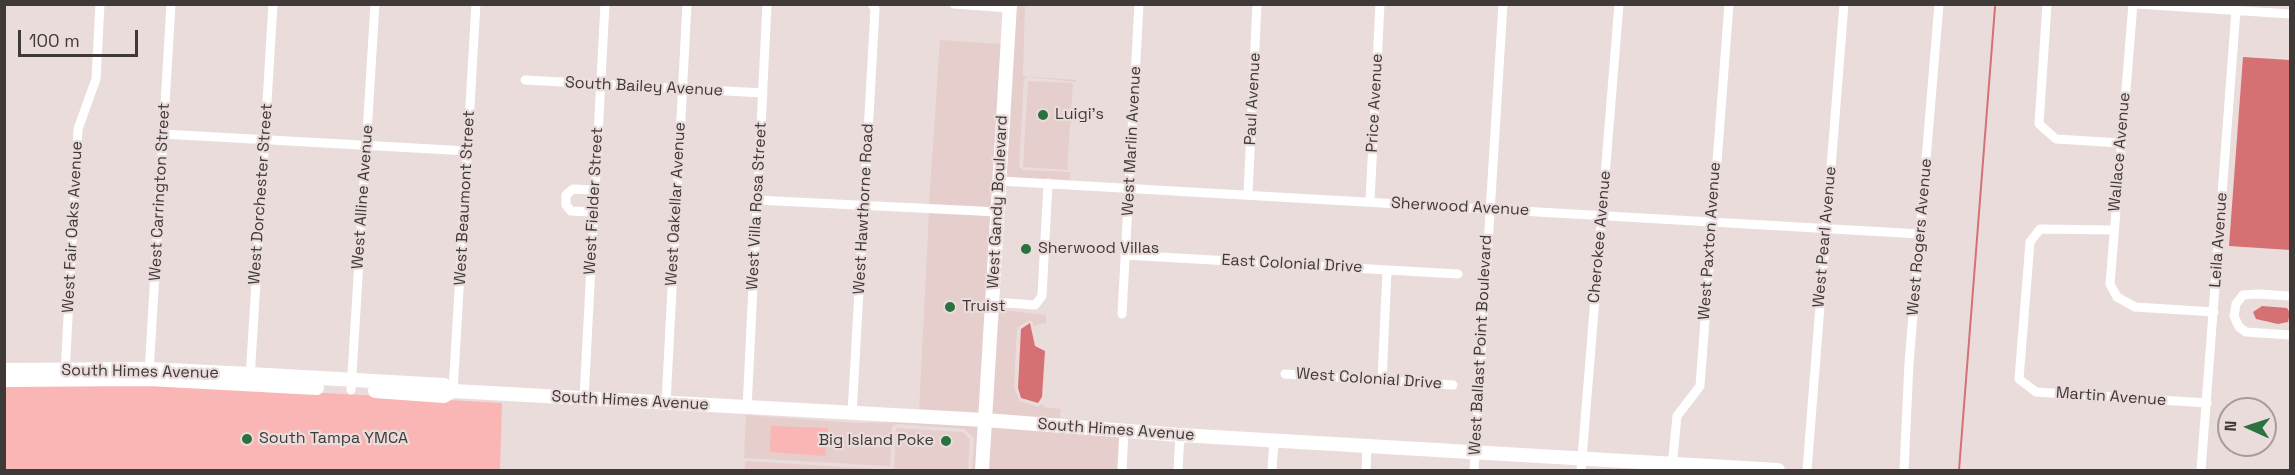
<!DOCTYPE html>
<style>
body{margin:0}
#map{position:relative;width:2295px;height:475px;overflow:hidden;background:#ebdcdc;font-family:"Space Grotesk",sans-serif}
canvas{display:block}
.frame{position:absolute;inset:0;border:6px solid #3f3938;pointer-events:none}
.north{position:absolute;left:2217px;top:397px;width:60px;height:60px;box-sizing:border-box;background:#ebdcdc;border:2px solid #a69b9a;border-radius:50%;rotate:273deg;font-size:16px;font-weight:700;line-height:24px;text-align:center;color:#3f3938}
.north::after{content:'';display:block;margin:auto;width:21px;height:27px;background:#2b723f;clip-path:polygon(50% 0,100% 100%,50% 72%,0 100%)}
.scale{position:absolute;left:18px;top:30px;width:120px;height:27px;box-sizing:border-box;border:3px solid #3f3938;border-top:0;padding-left:8px;font-size:18px;line-height:21px;white-space:nowrap;color:#3f3938;-webkit-text-stroke:4px #ebdcdc;paint-order:stroke}
</style>
<div id="map">
<canvas width="2295" height="475"></canvas>
<div class="frame"></div>
<div class="north">N</div>
<div class="scale">100 m</div>
</div>
<script>
const g = document.querySelector('canvas').getContext('2d');
g.lineJoin = 'round';
function fill(path, color) { g.fillStyle = color; g.fill(path, 'evenodd'); }
const shape = rows => new Path2D(rows.map(r => 'M' + r).join(''));
function stroke(path, color, width, dash) { g.strokeStyle = color; g.lineWidth = width; g.lineCap = dash ? 'butt' : 'round'; g.setLineDash(dash || []); g.stroke(path); }
function drawText(font, color, halo, rows, align = 'center') {
  g.font = font + ' "Space Grotesk",sans-serif'; g.lineWidth = 4.5; g.setLineDash([]); g.textBaseline = 'middle'; g.strokeStyle = halo; g.fillStyle = color; for (const [text, x, y, turn = 0] of rows) {
    g.save(); g.translate(x, y); g.rotate((+turn || 0) * Math.PI / 180); g.textAlign = isNaN(turn) ? turn : align; if (halo) g.strokeText(text, 0, 0); g.fillText(text, 0, 0); g.restore();
  }
}
fill(shape([
 [1015,5,1025,5,1023,76,1076,80,1076,82,1028,77,1024,79,1019,167,1023,170,1070,172,1070,180,1005,177],
 [940,40,1003,44,993,207,929,204],
 [1028,81,1073,83,1067,170,1023,167],
 [929,212,993,216,981,416,919,411],
 [997,307,1002,307,1003,310,1046,315,1046,324,1042,323,1034,326,1033,322,1029,320,1017,328,1014,388,1020,401,1038,407,1043,403,1043,407,1061,409,1059,422,990,417],
 [746,415,856,423,913,422,981,424,978,470,972,470,974,439,965,429,896,424,892,427,890,466,744,458],
 [990,425,1119,435,1117,470,987,470],
 [896,428,963,432,970,439,968,470,745,470,745,461,894,470]
]), '#e6cecd');
fill(shape([
 [149,383,502,403,500,470,5,470,4,384],
 [771,426,828,428,825,456,770,452]
]), '#f9b6b4');
fill(shape([
 [2243,57,2290,60,2290,250,2229,246],
 [2262,306,2287,308,2290,313,2288,322,2278,324,2256,319,2253,312],
 [1030,323,1035,346,1045,351,1042,397,1038,403,1021,398,1018,388,1021,329]
]), '#d57173');
stroke(shape([
 [1959,470,1995,7]
]), '#d57173', 2);
stroke(shape([
 [954,4,1010,8],
 [2047,4,2039,124,2056,139,2121,143],
 [2133,4,2110,284,2117,297,2135,307,2214,312],
 [2137,4,2290,14],
 [525,80,763,93],
 [163,134,468,151],
 [1000,181,1920,234],
 [1248,194,1257,4],
 [756,200,998,212],
 [1370,201,1380,4],
 [593,212,571,211,566,205,566,195,573,189,594,190],
 [2114,230,2040,229,2030,242,2019,379,2036,392,2207,403],
 [1125,255,1458,274],
 [2290,296,2258,294,2243,295,2236,304,2234,316,2239,327,2246,332,2290,335],
 [993,302,1035,305,1042,296,1048,183],
 [1122,314,1139,4],
 [149,373,171,4],
 [65,374,78,129,96,79,100,4],
 [1285,374,1453,385],
 [250,379,273,4],
 [1382,380,1387,270],
 [351,390,375,4],
 [453,391,476,4],
 [584,398,605,4],
 [666,403,687,4],
 [747,408,767,4],
 [852,414,875,9,872,4],
 [1672,467,1677,416,1700,386,1729,4],
 [1122,470,1124,431],
 [1178,470,1180,435],
 [1272,470,1274,441],
 [1366,470,1367,447],
 [1474,470,1503,4],
 [1581,470,1619,4],
 [1807,470,1844,4],
 [1904,470,1909,363,1939,4],
 [2201,470,2236,10]
]), '#fff', 9);
stroke(shape([
 [4,370,149,369,250,374,444,385,453,391,985,420,1180,435,1778,470],
 [4,380,149,379,317,388],
 [375,391,444,396,453,391],
 [982,470,1010,4]
]), '#fff', 14);
for (const [x, y, r, color] of [
 [1043,115,6,"#2b723f"],
 [1026,249,6,"#2b723f"],
 [950,307,6,"#2b723f"],
 [247,439,6,"#2b723f"],
 [946,441,6,"#2b723f"]
]) { const dot = new Path2D(); dot.arc(x, y, r, 0, 2 * Math.PI); g.fillStyle = color; g.fill(dot); stroke(dot, '#ebdcdc', 2); }
drawText('16px', '#3f3938', '#ebdcdc', [
 ["South Bailey Avenue",644,87,3],
 ["Paul Avenue",1253,99,-87],
 ["Price Avenue",1375,103,-87],
 ["West Marlin Avenue",1132,141,-87],
 ["Wallace Avenue",2120,152,-85],
 ["West Carrington Street",160,192,-87],
 ["West Dorchester Street",261,194,-86],
 ["West Alline Avenue",363,197,-86],
 ["West Beaumont Street",465,198,-87],
 ["West Fielder Street",594,201,-87],
 ["West Gandy Boulevard",998,202,-87],
 ["West Oakellar Avenue",676,204,-87],
 ["West Villa Rosa Street",757,206,-87],
 ["Sherwood Avenue",1460,207,3],
 ["West Hawthorne Road",864,209,-87],
 ["West Fair Oaks Avenue",73,227,-87],
 ["Cherokee Avenue",1600,237,-85],
 ["West Pearl Avenue",1825,237,-85],
 ["West Rogers Avenue",1920,237,-85],
 ["Leila Avenue",2219,240,-86],
 ["West Paxton Avenue",1710,241,-86],
 ["East Colonial Drive",1292,264,3],
 ["West Ballast Point Boulevard",1481,345,-87],
 ["South Himes Avenue",140,372,1],
 ["West Colonial Drive",1369,379,4],
 ["Martin Avenue",2111,397,4],
 ["South Himes Avenue",630,401,3],
 ["South Himes Avenue",1116,430,4]
]);
drawText('16px', '#3f3938', '#ebdcdc', [
 ["Luigi's",1055,115],
 ["Sherwood Villas",1038,249],
 ["Truist",962,307],
 ["South Tampa YMCA",259,439],
 ["Big Island Poke",934,441,"right"]
], 'left');
</script>
